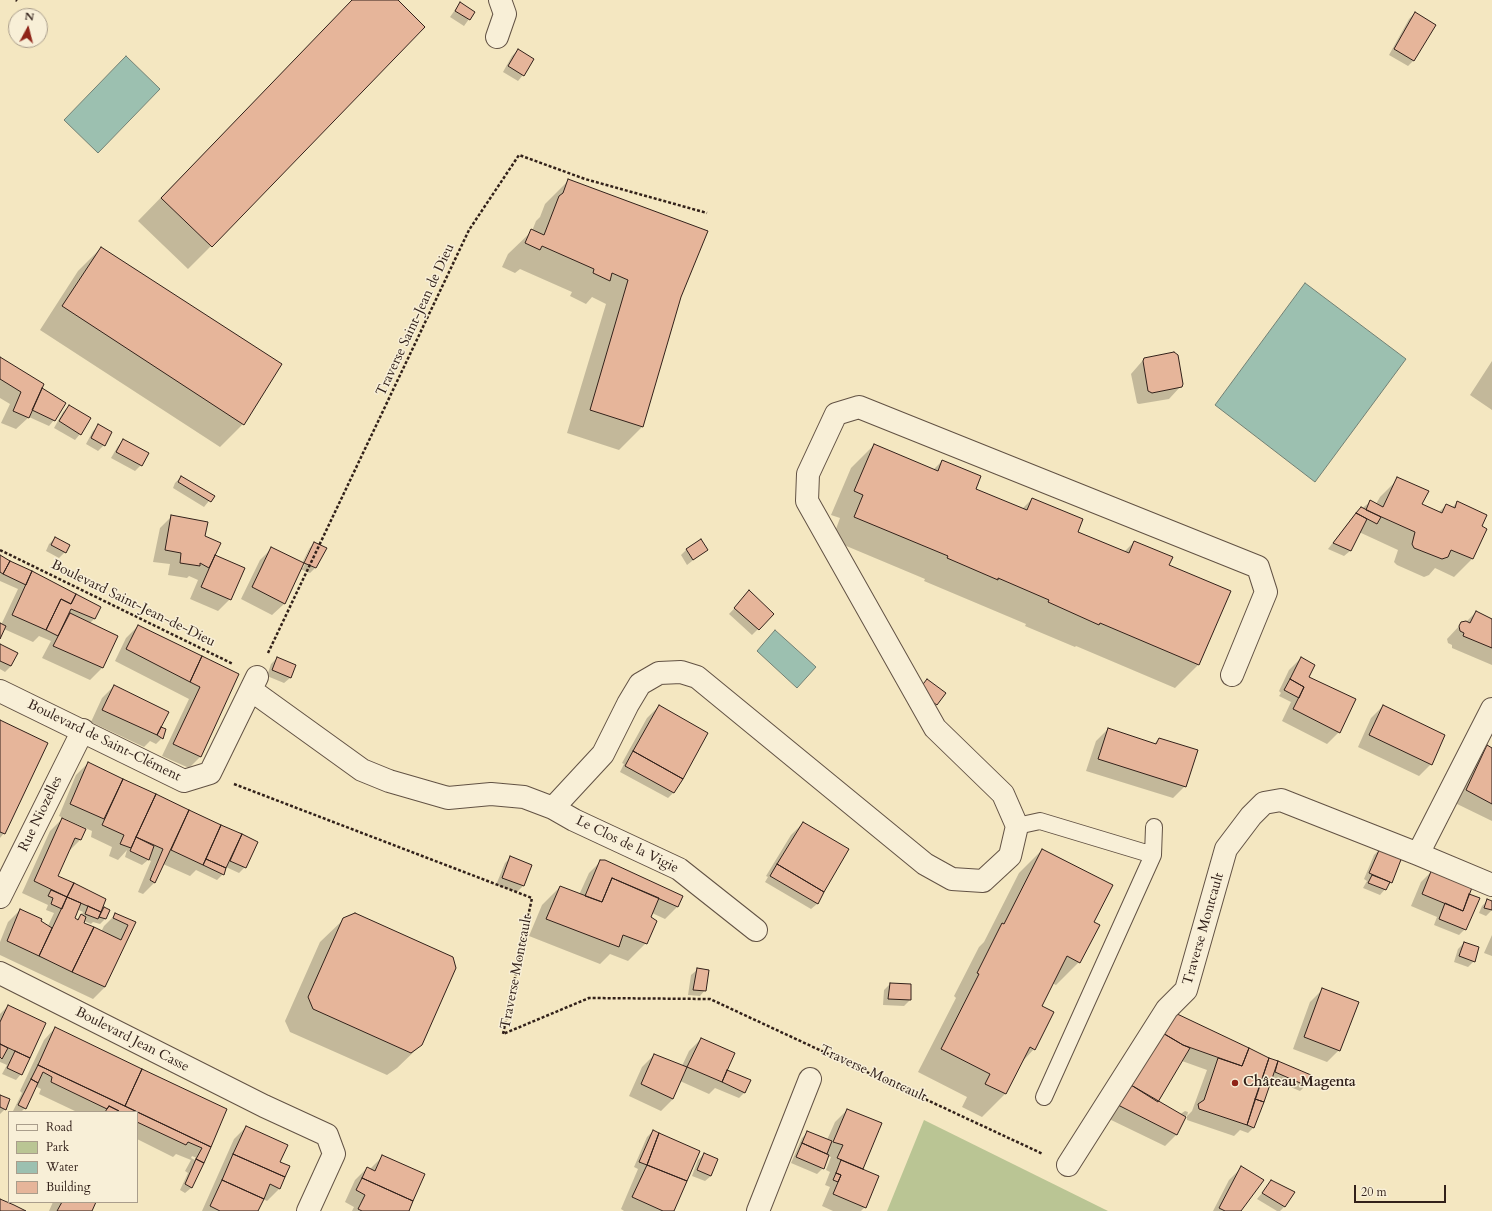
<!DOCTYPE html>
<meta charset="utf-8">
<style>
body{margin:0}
#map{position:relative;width:1492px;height:1211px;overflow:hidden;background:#f4e7c1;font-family:Cardo,serif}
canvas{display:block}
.legend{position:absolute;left:8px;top:1111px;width:130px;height:92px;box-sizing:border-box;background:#f8efd7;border:1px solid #a99d8b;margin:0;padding:5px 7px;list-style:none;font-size:12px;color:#32211a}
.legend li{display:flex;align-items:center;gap:8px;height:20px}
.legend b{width:20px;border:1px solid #a99d8b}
.north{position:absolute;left:8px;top:8px;width:40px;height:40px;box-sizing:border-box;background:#f8efd7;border:1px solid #a99d8b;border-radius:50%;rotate:7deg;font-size:11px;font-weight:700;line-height:16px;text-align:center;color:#32211a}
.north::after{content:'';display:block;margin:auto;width:14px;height:18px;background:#8f2418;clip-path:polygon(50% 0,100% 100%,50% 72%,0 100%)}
.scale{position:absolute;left:1354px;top:1185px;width:92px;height:18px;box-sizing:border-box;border:2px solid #32211a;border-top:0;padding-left:5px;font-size:12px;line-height:14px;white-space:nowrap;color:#32211a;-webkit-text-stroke:3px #f8efd7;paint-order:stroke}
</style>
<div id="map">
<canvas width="1492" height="1211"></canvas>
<ul class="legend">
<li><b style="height:5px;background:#f8efd7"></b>Road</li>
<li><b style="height:11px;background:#bac594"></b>Park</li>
<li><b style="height:11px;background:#9cc0b0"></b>Water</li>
<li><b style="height:11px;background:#e6b59a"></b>Building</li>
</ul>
<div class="north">N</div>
<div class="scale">20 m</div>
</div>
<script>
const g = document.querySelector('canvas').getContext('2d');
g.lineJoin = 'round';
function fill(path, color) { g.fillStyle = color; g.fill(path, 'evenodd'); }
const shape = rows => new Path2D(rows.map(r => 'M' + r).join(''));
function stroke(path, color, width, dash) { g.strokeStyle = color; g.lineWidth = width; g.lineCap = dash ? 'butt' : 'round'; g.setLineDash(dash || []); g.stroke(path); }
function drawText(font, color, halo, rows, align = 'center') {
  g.font = font + ' Cardo,serif'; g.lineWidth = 3; g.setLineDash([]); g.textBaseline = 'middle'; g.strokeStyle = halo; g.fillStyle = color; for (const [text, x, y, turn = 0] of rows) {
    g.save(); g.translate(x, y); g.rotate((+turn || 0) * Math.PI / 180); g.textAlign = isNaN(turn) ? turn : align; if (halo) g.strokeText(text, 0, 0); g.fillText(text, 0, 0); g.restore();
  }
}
fill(shape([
 [924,1120,1108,1211,887,1211]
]), '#bac594');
const water = shape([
 [126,56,160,89,98,153,64,120,126,56],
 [1305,283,1406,359,1315,482,1215,405,1305,283],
 [775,630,816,667,797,688,757,651,775,630]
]);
fill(water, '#9cc0b0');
stroke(water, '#728074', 1);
fill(shape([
 [353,0,396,0,211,246,188,269,138,221],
 [460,3,474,12,464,26,450,17],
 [1415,13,1414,60,1408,66,1389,55,1409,19],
 [518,50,523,75,518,81,503,72,512,56],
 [568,181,680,296,642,427,619,450,567,433,606,304,592,297,586,304,570,296,572,292,520,269,515,273,502,267,508,254,532,231,536,221,540,217,545,204],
 [101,248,243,424,220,447,40,330,78,271],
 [0,357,41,389,54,420,49,426,29,417,16,429,1,423,10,404,0,398],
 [1144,359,1181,386,1169,399,1139,404,1137,403,1131,374],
 [1492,361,1492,410,1470,395],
 [69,406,80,434,75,440,54,428,63,412],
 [99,426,104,445,98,451,86,444,93,431],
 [124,440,141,465,135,471,111,458,118,446],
 [874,445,933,470,942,461,974,490,1022,509,1032,499,1076,533,1124,552,1134,542,1168,565,1198,665,1175,688,1076,646,1075,647,1025,626,1026,624,924,581,925,579,832,540,840,518,831,515,851,468],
 [181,477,213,496,204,507,173,488,175,483],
 [1398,479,1421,505,1438,513,1446,505,1452,508,1457,502,1481,526,1485,529,1472,559,1454,577,1435,568,1429,575,1424,577,1397,565,1394,562,1398,550,1359,532,1350,551,1344,556,1328,549,1355,514,1370,502,1376,504,1380,497],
 [172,516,204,537,214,555,230,599,218,611,190,599,198,580,189,576,187,578,168,575,170,564,153,562,160,528],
 [55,538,65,552,59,558,46,551,49,544],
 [314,543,315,568,310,573,300,569,284,604,272,615,241,599,260,560,272,548,302,563,309,549],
 [310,549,312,549,303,568,301,567],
 [687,549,706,550,687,565,681,555],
 [0,556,100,608,94,619,90,623,117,636,102,668,90,680,42,658,51,641,39,636,33,642,4,629,0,636,0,625,1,625,18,589,0,581],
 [744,598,773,614,752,635,729,614],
 [1476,612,1492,620,1492,665,1452,648,1452,645,1448,643,1447,639,1462,623,1466,622],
 [138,626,238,675,201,756,189,768,162,756,189,699,115,661,126,638],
 [0,645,17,653,11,666,5,672,0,669],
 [277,658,290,678,284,683,267,676,271,664],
 [1301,658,1308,677,1339,732,1327,744,1282,721,1291,702,1279,696,1281,693,1279,691,1289,670],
 [114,686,158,731,165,729,162,738,156,744,150,741,144,747,91,722,102,698],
 [659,706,682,778,673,793,668,798,620,772,624,764,622,763,647,718],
 [1383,706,1431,764,1419,776,1358,747,1371,718],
 [0,721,4,833,0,838],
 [1108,729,1154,744,1159,739,1185,786,1173,798,1086,771,1096,741],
 [1487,747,1492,749,1492,821,1455,803,1475,759],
 [88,763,256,843,245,867,239,873,226,867,223,874,217,880,196,870,190,876,163,864,155,882,143,894,138,892,151,861,148,860,142,865,125,857,127,850,118,860,109,856,112,847,91,837,92,831,59,816,76,775],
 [62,819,80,840,68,852,56,876,109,910,105,919,100,924,93,922,91,924,84,921,83,924,101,932,104,926,116,914,135,923,105,987,93,999,0,955,0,942,8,922,20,910,48,926,54,913,46,910,48,905,22,893,50,831],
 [77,909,83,912,81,916,76,920,73,919],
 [803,823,848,849,817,904,811,909,765,882,768,877,766,876,791,835],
 [1380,849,1391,882,1380,895,1363,888,1367,881,1364,879,1374,855],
 [1042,850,1093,923,1079,962,1056,985,1052,983,1041,1006,1034,1049,1021,1063,1005,1094,982,1117,962,1107,967,1097,918,1072,956,998,954,996,979,947,984,942,1019,873],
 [511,857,531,865,523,886,517,892,496,885,505,863],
 [601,861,682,896,677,907,665,919,652,913,646,943,628,961,610,954,600,964,529,936,542,905,560,887,579,895,589,873],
 [1433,870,1468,895,1465,929,1459,935,1434,925,1437,917,1411,906,1421,882],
 [1488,900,1492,902,1492,910,1486,916,1479,913,1482,906],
 [344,919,421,1045,397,1068,387,1075,290,1032,285,1021,320,942],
 [1492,935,1492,956,1484,953],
 [1464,943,1474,961,1468,967,1454,962,1458,949],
 [697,970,705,990,700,996,688,995,691,975],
 [890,984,910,1000,904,1006,883,1005,884,990],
 [1322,990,1339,1050,1327,1062,1293,1049,1310,1002],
 [8,1006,21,1074,16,1080,2,1074,7,1065,0,1062,0,1014],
 [1161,1025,1269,1059,1310,1076,1306,1085,1300,1091,1271,1079,1253,1128,1248,1133,1240,1130,1234,1136,1187,1120,1187,1115,1184,1118,1177,1134,1165,1146,1107,1118],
 [1182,1061,1207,1070,1192,1111,1187,1116,1188,1112,1185,1111,1179,1115,1157,1102],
 [55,1028,226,1110,191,1188,185,1193,180,1190,188,1173,185,1171,191,1160,176,1154,173,1157,137,1139,137,1112,77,1112,39,1094,41,1089,35,1086,25,1108,21,1112,13,1111,22,1093,20,1091,44,1040],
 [192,1156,199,1159,199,1162,191,1158],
 [701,1039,724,1075,745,1092,739,1098,715,1088,709,1094,680,1081,673,1099,661,1111,629,1096,642,1067,654,1055,682,1066,689,1051],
 [0,1096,5,1109,0,1114],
 [847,1110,881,1124,862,1170,865,1207,861,1211,833,1211,822,1206,830,1187,825,1185,830,1172,826,1170,831,1157,828,1156,823,1168,817,1174,791,1163,802,1138,808,1132,827,1140,835,1122],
 [246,1127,279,1162,289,1167,279,1189,267,1201,263,1199,257,1211,202,1211,234,1139],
 [653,1131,673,1211,624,1211,621,1209,638,1169,634,1167,647,1137],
 [704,1154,711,1176,705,1181,692,1176,698,1160],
 [382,1157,408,1211,352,1211,354,1207,345,1202,355,1180,367,1168,370,1169],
 [1241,1168,1240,1211,1213,1211,1229,1180],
 [1271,1182,1285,1206,1280,1211,1277,1211,1257,1199],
 [53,1202,97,1202,94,1203,91,1211,49,1211]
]), '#0003');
const building = shape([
 [352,0,398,0,425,27,212,247,161,198,352,0],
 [460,2,475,12,470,20,455,11,460,2],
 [1415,12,1436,25,1414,61,1394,49,1415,12],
 [518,49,534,59,524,76,508,66,518,49],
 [568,179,708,231,681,297,643,427,590,410,628,280,612,273,610,281,593,273,594,269,542,246,540,250,525,243,531,229,544,235,559,196,563,193,568,179],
 [101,247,282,364,244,425,62,306,101,247],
 [1174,352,1178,355,1183,384,1182,387,1152,393,1148,391,1143,361,1144,358,1174,352],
 [0,357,44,384,29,418,13,411,21,392,0,379,0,357],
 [42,388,66,403,55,421,32,410,42,388],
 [69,405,91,418,81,435,59,421,69,405],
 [98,424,112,432,105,446,91,438,98,424],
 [123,439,149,453,142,466,116,452,123,439],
 [874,444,938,471,942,460,981,476,976,489,1027,510,1032,498,1083,519,1078,532,1129,553,1134,541,1173,557,1169,565,1231,591,1199,665,1100,623,1099,625,1048,602,1049,600,998,578,998,580,947,558,948,556,854,517,863,495,854,491,874,444],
 [181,476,215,496,211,502,178,482,181,476],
 [1397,477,1429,491,1422,504,1442,513,1446,504,1455,508,1457,501,1487,515,1482,526,1487,529,1473,559,1451,550,1448,557,1442,559,1414,548,1412,544,1415,532,1366,510,1370,500,1383,507,1397,477],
 [1361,507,1381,517,1377,524,1356,513,1361,507],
 [1356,513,1367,519,1351,551,1333,543,1356,513],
 [171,515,208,522,205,536,221,543,209,568,200,563,200,566,180,563,181,553,165,550,171,515],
 [55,537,70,545,66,553,51,545,55,537],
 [701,539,708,550,693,560,686,549,701,539],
 [314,542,327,548,316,568,304,563,314,542],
 [271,547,304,563,285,604,252,587,271,547],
 [0,555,10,561,3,574,0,572,0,555],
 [215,555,245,568,231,600,201,587,215,555],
 [10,561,32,571,26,585,3,574,10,561],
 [32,571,76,594,71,604,61,599,46,630,12,615,32,571],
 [749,590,774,614,759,630,734,608,749,590],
 [76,594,101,607,95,619,71,609,58,636,46,630,61,599,71,604,76,594],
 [1476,611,1492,619,1492,648,1463,636,1464,633,1460,631,1459,626,1461,622,1466,621,1470,623,1476,611],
 [70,613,118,636,103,668,53,646,70,613],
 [0,623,6,626,0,639,0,623],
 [138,625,202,656,190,682,126,649,138,625],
 [0,644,18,653,11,666,0,661,0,644],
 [202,656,239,674,201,757,173,744,200,687,190,682,202,656],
 [277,657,296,665,291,678,272,670,277,657],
 [1301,657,1315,665,1309,677,1356,699,1340,733,1293,709,1304,687,1290,679,1301,657],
 [927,679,946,693,937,705,917,692,927,679],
 [1290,679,1304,687,1299,698,1284,690,1290,679],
 [114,685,169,712,157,735,102,710,114,685],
 [659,705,708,733,683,779,633,751,659,705],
 [1383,705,1445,735,1432,765,1369,735,1383,705],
 [0,720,48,743,5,834,0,832,0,720],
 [161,727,166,729,163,739,157,735,161,727],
 [1108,728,1156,744,1159,738,1198,750,1186,787,1098,759,1108,728],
 [1487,745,1492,748,1492,804,1466,790,1487,745],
 [633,751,683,779,674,793,625,766,633,751],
 [88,762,123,779,104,819,70,804,88,762],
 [123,779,156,794,131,848,120,844,124,835,102,825,123,779],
 [156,794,189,810,155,883,150,880,163,849,136,837,156,794],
 [189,810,221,825,203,865,171,850,189,810],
 [62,818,86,829,81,840,75,838,58,876,74,883,67,897,34,881,62,818],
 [803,822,849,849,824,892,777,864,803,822],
 [221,825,242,834,226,868,206,859,221,825],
 [242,834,258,842,246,868,230,861,242,834],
 [136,837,154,846,149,860,130,851,136,837],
 [1380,848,1402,857,1392,883,1369,873,1380,848],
 [1042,849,1113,885,1094,922,1100,925,1080,963,1067,956,1042,1006,1054,1012,1035,1050,1030,1047,1006,1094,985,1084,990,1074,941,1049,979,974,977,973,1002,923,1004,924,1042,849],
 [510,856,532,865,524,886,502,878,510,856],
 [206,859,226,868,224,875,203,865,206,859],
 [600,860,605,860,683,896,678,907,612,878,602,902,585,896,600,860],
 [777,864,824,892,818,904,770,876,777,864],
 [1432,869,1473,885,1463,911,1422,894,1432,869],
 [1372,875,1390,882,1386,890,1368,883,1372,875],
 [612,878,659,898,651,917,657,921,647,944,623,935,619,947,546,919,560,886,602,902,612,878],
 [74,883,106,899,101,912,67,897,74,883],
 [51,890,67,897,62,909,51,904,53,898,48,896,51,890],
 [1469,894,1480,898,1466,930,1439,919,1445,903,1463,911,1469,894],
 [67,897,81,903,75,918,78,920,81,914,86,917,84,923,94,927,72,972,39,956,67,897],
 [1487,899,1492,901,1492,910,1484,908,1487,899],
 [88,906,101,912,98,919,85,914,88,906],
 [104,907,110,910,106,919,99,917,104,907],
 [20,909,42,919,41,921,52,928,39,956,7,941,20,909],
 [115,913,136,922,105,987,72,972,94,927,121,940,128,925,113,918,115,913],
 [355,913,453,957,456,968,422,1045,411,1053,313,1009,308,997,343,918,355,913],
 [1464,942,1479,947,1475,962,1459,956,1464,942],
 [697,968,709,970,706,991,693,990,697,968],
 [890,983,911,984,911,1000,888,999,890,983],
 [1322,988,1359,1002,1340,1051,1304,1037,1322,988],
 [8,1005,46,1023,30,1058,0,1044,0,1022,8,1005],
 [1173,1012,1249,1048,1242,1066,1183,1045,1161,1032,1173,1012],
 [55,1027,142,1069,125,1106,38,1065,55,1027],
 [1161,1032,1183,1045,1190,1048,1158,1102,1131,1085,1161,1032],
 [701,1038,735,1053,722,1082,687,1067,701,1038],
 [0,1044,8,1048,2,1059,0,1057,0,1044],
 [1249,1048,1269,1058,1247,1125,1199,1109,1198,1104,1204,1100,1218,1058,1242,1066,1249,1048],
 [15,1051,30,1058,22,1075,7,1068,15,1051],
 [654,1054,687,1067,673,1099,641,1084,654,1054],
 [1269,1058,1278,1061,1264,1102,1255,1099,1269,1058],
 [1278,1061,1311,1075,1307,1086,1275,1072,1278,1061],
 [38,1065,211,1147,204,1163,196,1159,202,1148,188,1142,186,1145,137,1122,137,1112,118,1112,119,1111,109,1106,107,1109,51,1082,52,1077,43,1072,38,1083,31,1079,38,1065],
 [142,1069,227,1109,211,1147,125,1106,142,1069],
 [727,1070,751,1080,745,1093,722,1082,727,1070],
 [31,1079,38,1083,26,1109,18,1105,31,1079],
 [1131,1085,1186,1117,1177,1135,1118,1105,1131,1085],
 [0,1095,10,1099,6,1110,0,1107,0,1095],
 [1255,1099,1264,1102,1254,1128,1247,1125,1255,1099],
 [109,1106,119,1111,118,1112,105,1112,109,1106],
 [847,1109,882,1123,863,1169,837,1158,843,1145,833,1142,847,1109],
 [246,1126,288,1145,280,1162,290,1166,285,1177,233,1154,246,1126],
 [653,1130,659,1133,647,1165,639,1162,653,1130],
 [807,1131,832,1141,827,1154,802,1143,807,1131],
 [659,1133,700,1151,687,1181,647,1165,659,1133],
 [802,1143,829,1155,824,1169,796,1157,802,1143],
 [704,1153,718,1159,711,1176,697,1170,704,1153],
 [233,1154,285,1177,280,1189,270,1184,264,1199,222,1180,233,1154],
 [382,1155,425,1174,413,1201,362,1178,367,1167,375,1171,382,1155],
 [196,1159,204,1163,192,1188,185,1184,196,1159],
 [841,1160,879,1176,866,1208,833,1194,841,1175,836,1173,841,1160],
 [647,1165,687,1181,674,1211,663,1211,632,1197,647,1165],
 [1241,1166,1264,1180,1241,1211,1225,1211,1219,1208,1241,1166],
 [836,1173,841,1175,838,1182,833,1180,836,1173],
 [362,1178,413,1201,409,1211,362,1211,358,1209,365,1195,356,1190,362,1178],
 [222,1180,264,1199,258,1211,220,1211,210,1206,222,1180],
 [1271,1180,1295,1192,1285,1207,1262,1193,1271,1180],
 [0,1199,14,1205,26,1211,0,1211,0,1199],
 [62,1202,96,1202,92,1211,57,1211,62,1202]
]);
fill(building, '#e6b59a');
stroke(building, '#32211a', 1);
const lane = shape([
 [1017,826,1040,821,1153,855],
 [1044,1097,1153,855,1154,827]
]);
const street = shape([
 [497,37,505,14,500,0],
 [251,690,362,770,389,781,448,798,491,794,524,797,553,808,603,754,628,704,640,684,659,673,681,672,697,677,925,864,952,879,983,881,1010,856,1017,826,1003,794,935,728,807,501,808,474,836,414,859,407,1258,567,1266,592,1232,675],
 [0,691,184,781,210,773,257,677],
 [553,808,574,820,679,869,756,930],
 [1418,854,1492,709],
 [0,897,83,730],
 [0,973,264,1106,327,1135,334,1154,308,1211],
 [1068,1165,1167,1009,1186,990,1226,849,1251,816,1264,803,1281,800,1418,854,1492,885],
 [758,1211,810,1079]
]);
stroke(lane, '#625244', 18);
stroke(street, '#625244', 24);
stroke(shape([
 [16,0,17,1],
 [0,550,233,664],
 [268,653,469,230,519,155,585,179,707,213],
 [234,784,532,898,503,1034,589,998,710,999,1043,1154]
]), '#32211a', 2.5, [3, 2]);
stroke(lane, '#f8efd7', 16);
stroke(street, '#f8efd7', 22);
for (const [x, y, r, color] of [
 [1235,1083,4,"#8f2418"]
]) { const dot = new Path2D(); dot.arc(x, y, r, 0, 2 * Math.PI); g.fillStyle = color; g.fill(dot); stroke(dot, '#f8efd7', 1.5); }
drawText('14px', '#32211a', '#f8efd7', [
 ["Traverse Saint-Jean de Dieu",416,320,-65],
 ["Boulevard Saint-Jean-de-Dieu",133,604,26],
 ["Boulevard de Saint-Clément",104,741,26],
 ["Rue Niozelles",41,814,-64],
 ["Le Clos de la Vigie",627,845,26],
 ["Traverse Montcault",1204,929,-74],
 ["Traverse Montcault",517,972,-79],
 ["Boulevard Jean Casse",132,1040,27],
 ["Traverse Montcault",873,1074,25]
]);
drawText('bold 14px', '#32211a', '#f8efd7', [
 ["Château Magenta",1243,1083]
], 'left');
</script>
